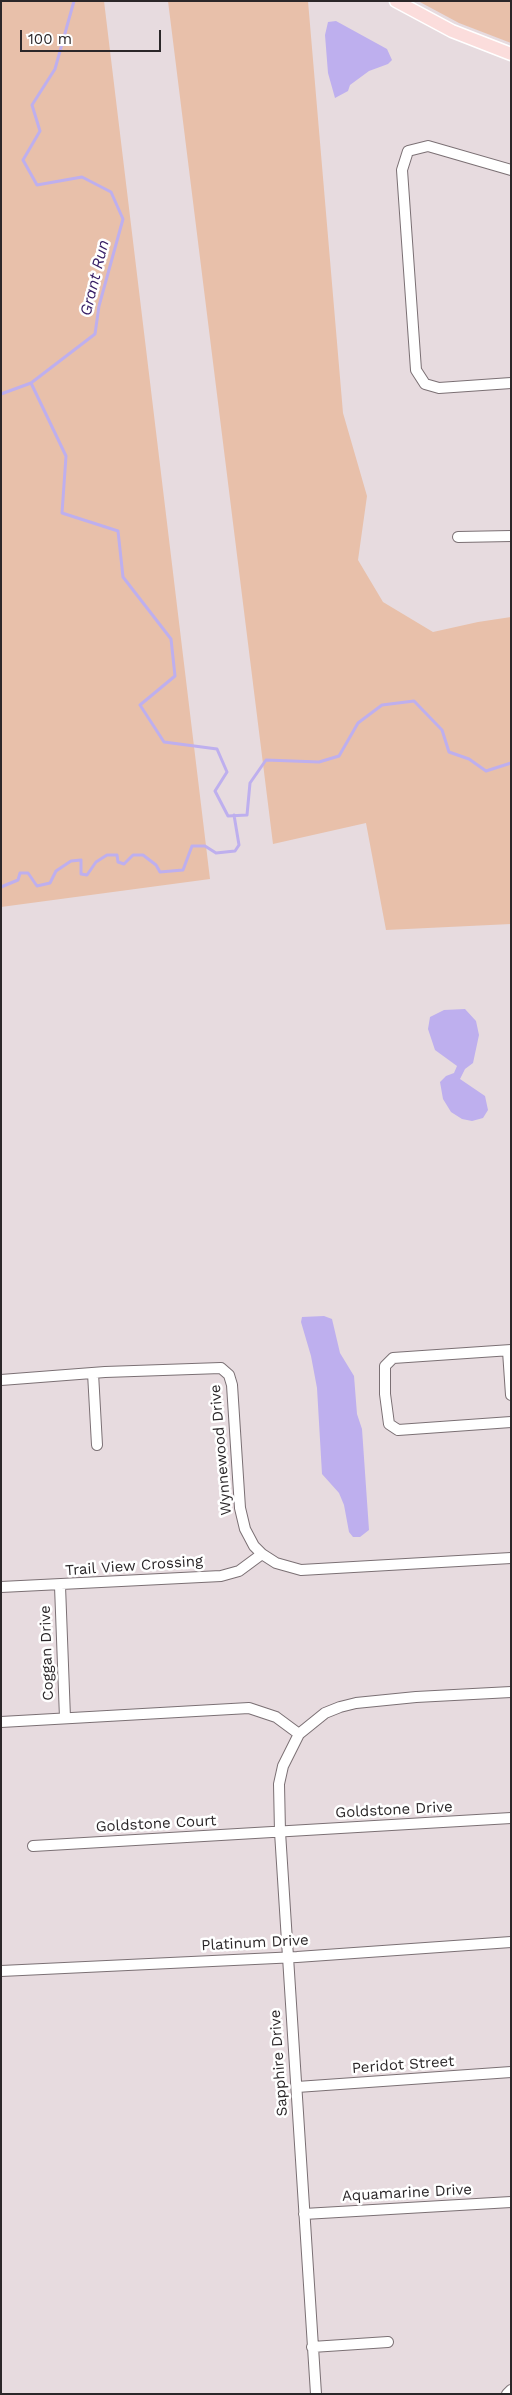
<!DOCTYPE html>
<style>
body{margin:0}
#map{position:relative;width:512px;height:2395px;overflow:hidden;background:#e7dbdf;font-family:"Work Sans",sans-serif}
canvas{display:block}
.frame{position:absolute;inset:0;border:2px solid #2b2729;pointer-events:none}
.scale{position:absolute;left:20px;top:30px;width:141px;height:22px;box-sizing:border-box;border:2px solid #2b2729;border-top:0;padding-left:6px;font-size:15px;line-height:18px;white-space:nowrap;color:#2b2729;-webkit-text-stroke:4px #fff;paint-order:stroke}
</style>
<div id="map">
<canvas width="512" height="2395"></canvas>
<div class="frame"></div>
<div class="scale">100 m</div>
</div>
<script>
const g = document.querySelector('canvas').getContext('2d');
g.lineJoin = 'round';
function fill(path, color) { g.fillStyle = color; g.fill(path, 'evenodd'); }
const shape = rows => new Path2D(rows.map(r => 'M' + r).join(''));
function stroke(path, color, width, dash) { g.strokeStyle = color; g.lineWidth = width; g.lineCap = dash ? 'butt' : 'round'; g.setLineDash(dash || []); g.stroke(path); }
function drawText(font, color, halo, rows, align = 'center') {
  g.font = font + ' "Work Sans",sans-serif'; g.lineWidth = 5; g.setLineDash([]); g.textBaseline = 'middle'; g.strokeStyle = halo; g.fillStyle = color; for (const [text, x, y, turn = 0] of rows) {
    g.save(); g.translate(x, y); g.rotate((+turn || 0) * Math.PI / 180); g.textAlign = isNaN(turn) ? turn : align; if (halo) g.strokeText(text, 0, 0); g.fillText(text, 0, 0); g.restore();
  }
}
fill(shape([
 [1,1,104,1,210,879,1,907],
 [168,1,308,1,343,413,367,496,358,560,383,602,433,632,478,622,511,617,511,924,386,930,366,823,273,844],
 [418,1,511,1,511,43,459,23]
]), '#e8c0aa');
fill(shape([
 [336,21,387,49,392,60,388,64,369,71,350,85,348,91,335,98,328,73,325,35,328,22],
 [465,1009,476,1021,479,1035,473,1063,465,1069,460,1079,485,1096,488,1110,483,1118,472,1121,462,1119,451,1112,443,1099,440,1082,446,1076,454,1073,457,1066,435,1050,428,1029,430,1017,444,1010],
 [324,1316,332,1319,340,1353,354,1376,357,1414,362,1429,369,1530,360,1537,353,1537,349,1532,344,1505,339,1493,322,1474,317,1388,311,1356,301,1322,302,1317]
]), '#beafee');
stroke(shape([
 [74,1,55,69,32,105,40,131,23,160,37,185,82,177,111,192,123,219,99,306,95,334,31,383,66,456,62,513,118,531,123,577,171,639,175,676,140,705,164,742,217,749,227,772,215,791,228,816,247,815,250,783,266,760,319,762,339,756,358,723,382,705,414,701,442,730,449,752,469,759,486,771,511,763],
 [1,394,31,383],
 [1,887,18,880,20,873,28,873,37,886,50,883,56,871,71,861,81,860,81,874,87,875,96,862,107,855,117,855,118,862,124,864,133,855,143,855,156,865,160,872,183,870,192,846,205,846,216,853,235,851,239,845,234,815]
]), '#beafee', 3);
const minor = shape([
 [511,170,428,146,408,151,402,170,416,370,425,384,439,388,511,383],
 [458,537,511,536],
 [511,1350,393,1358,385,1366,385,1394,389,1424,398,1430,511,1422],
 [508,1351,511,1395],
 [93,1373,97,1445],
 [1,1380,105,1372,221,1368,229,1375,232,1385,240,1508,245,1529,254,1546,262,1554,276,1563,301,1570,511,1558],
 [60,1586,65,1718],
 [1,1587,221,1576,239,1571,262,1554],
 [1,1722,249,1708,276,1717,299,1734],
 [33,1846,511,1818],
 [1,1971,297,1957,511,1942],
 [297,2087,511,2072],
 [304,2214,511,2202],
 [312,2347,388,2342],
 [316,2394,280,1832,279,1784,283,1766,299,1734,325,1713,340,1707,356,1703,416,1697,511,1692],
 [507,2394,511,2390]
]);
const major = shape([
 [396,1,452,31,511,54]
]);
stroke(minor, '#7b7074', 12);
stroke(major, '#fff', 15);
stroke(minor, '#fff', 10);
stroke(major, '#fbdddc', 12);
drawText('15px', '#2b2729', '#fff', [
 ["Wynnewood Drive",221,1450,-95],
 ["Trail View Crossing",134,1566,-4],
 ["Coggan Drive",47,1653,-92],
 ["Goldstone Drive",394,1810,-3],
 ["Goldstone Court",156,1824,-3],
 ["Platinum Drive",255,1943,-3],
 ["Sapphire Drive",279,2063,-94],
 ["Peridot Street",403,2065,-4],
 ["Aquamarine Drive",407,2193,-3]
]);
drawText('italic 16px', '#392067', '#fff', [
 ["Grant Run",95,278,-76]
]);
</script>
